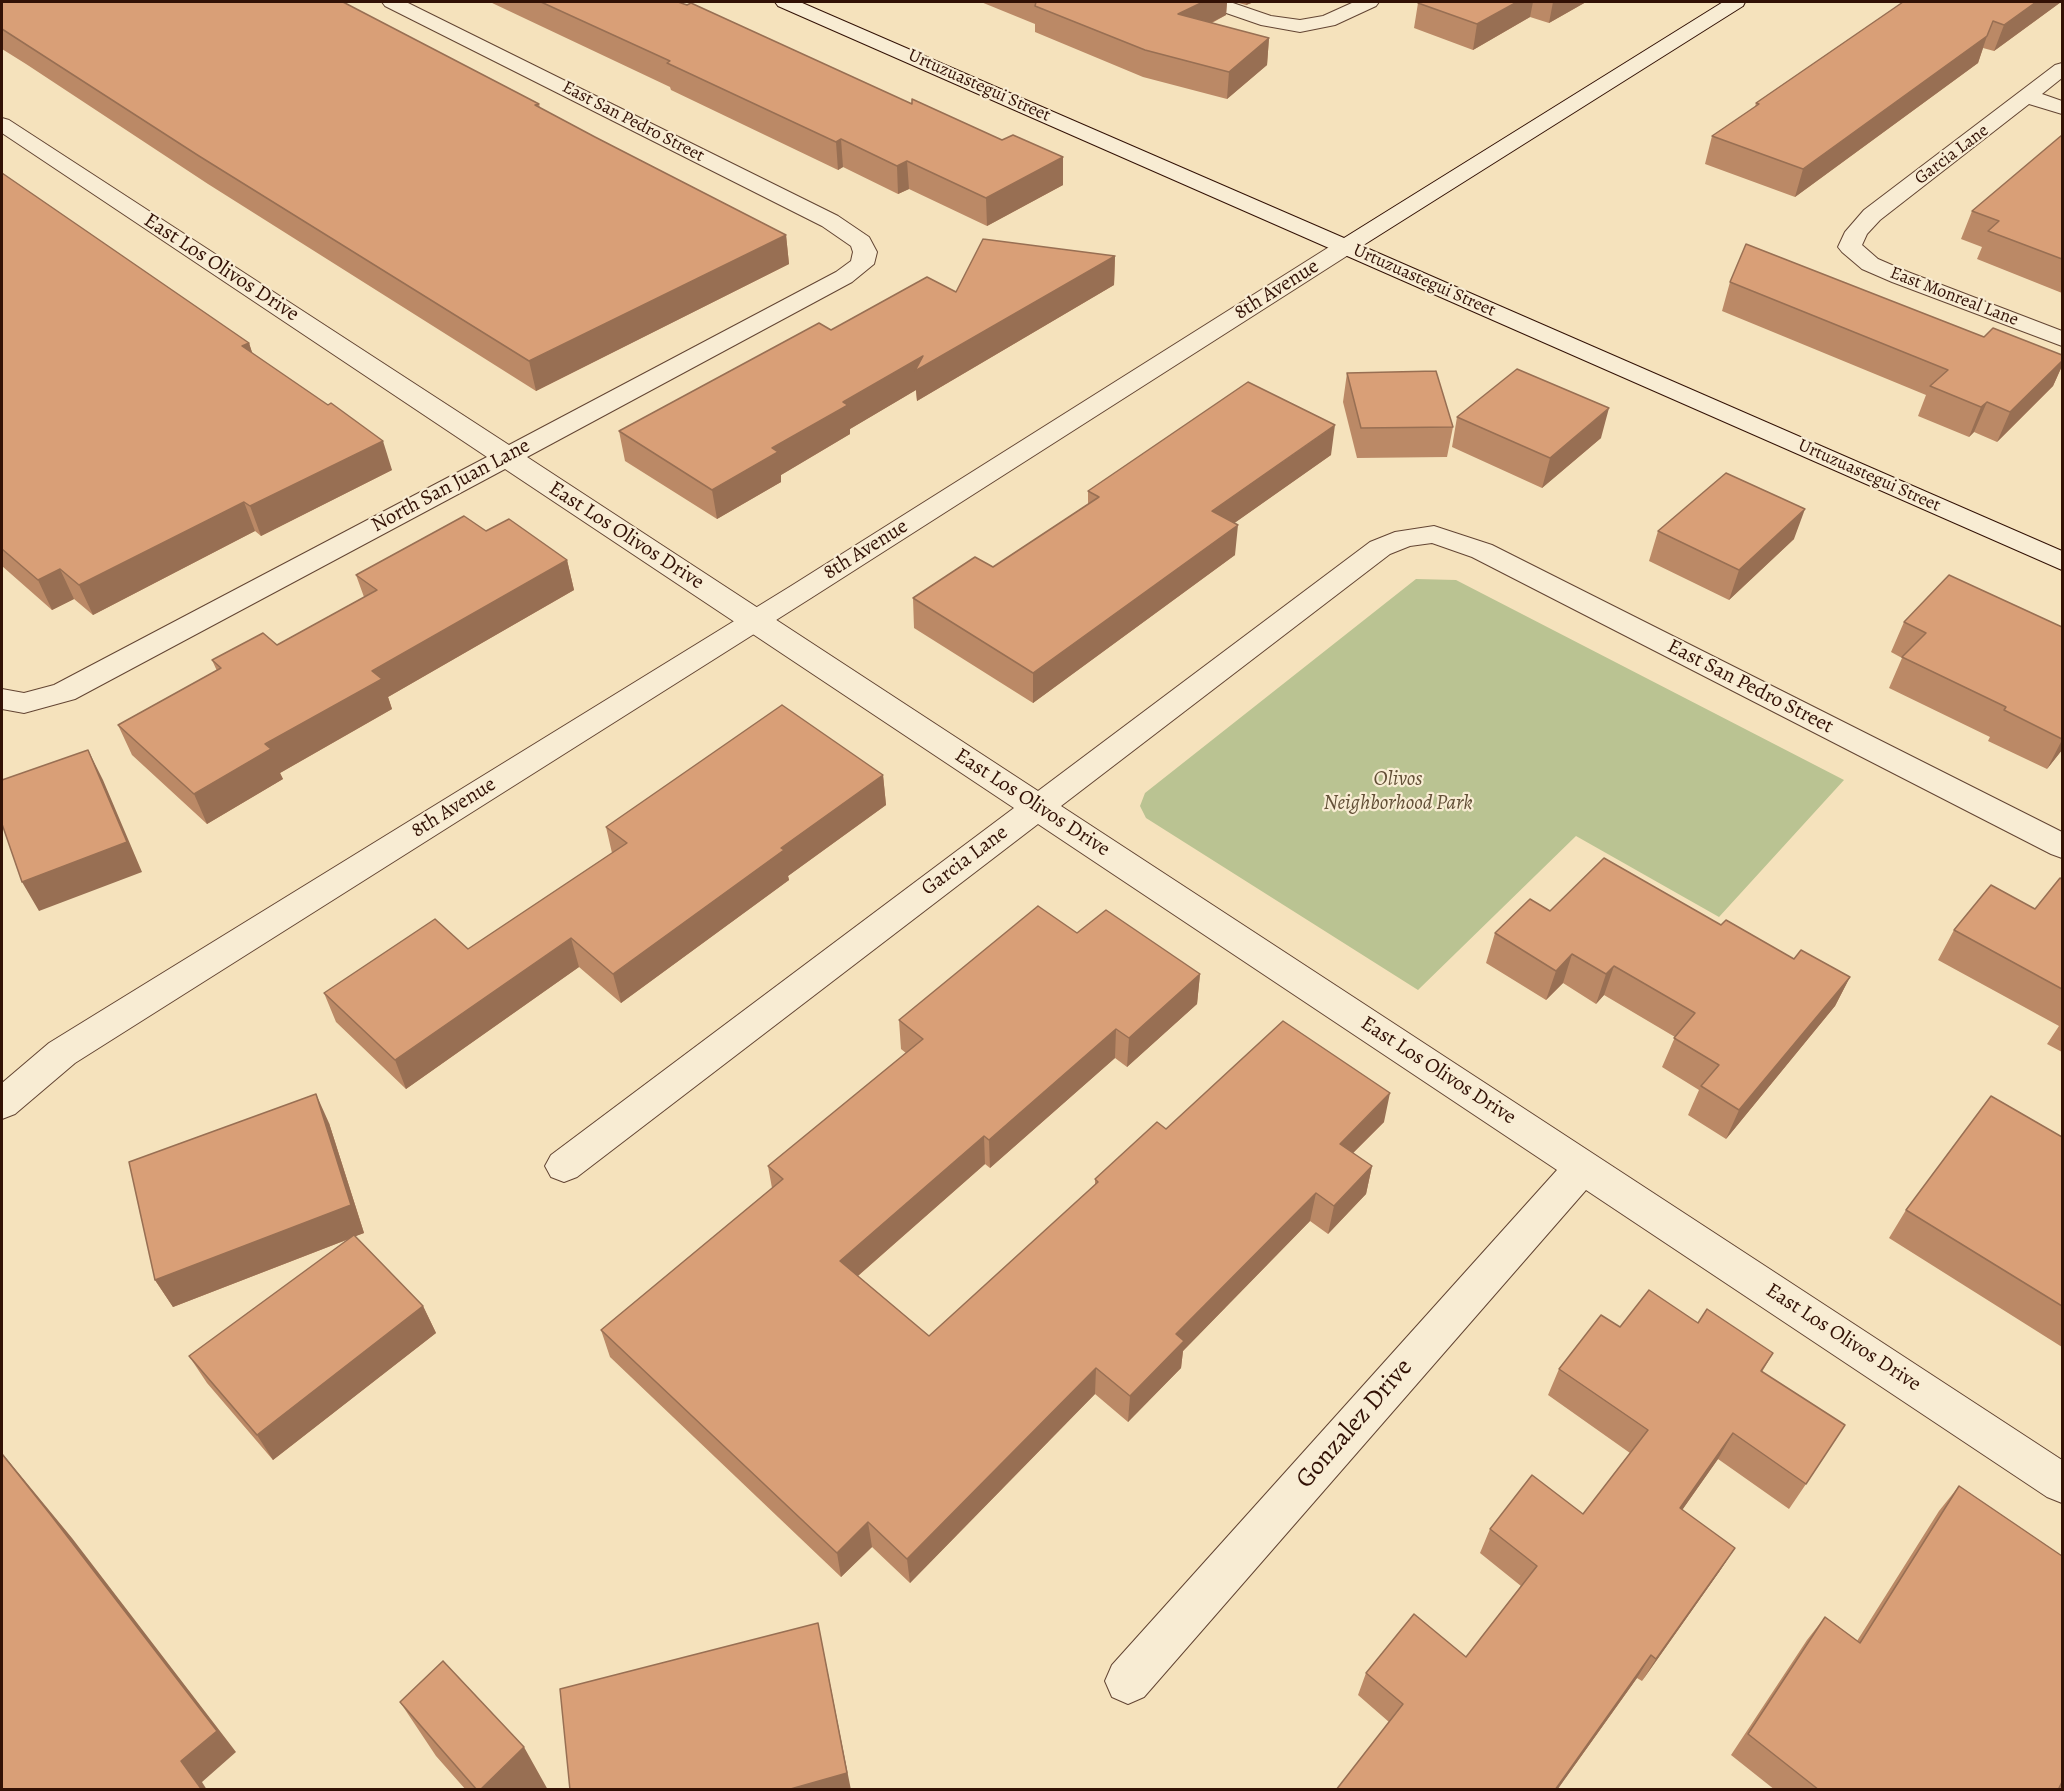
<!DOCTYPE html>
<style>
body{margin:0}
#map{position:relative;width:2064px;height:1791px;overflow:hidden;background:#f5e2bc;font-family:Alegreya,serif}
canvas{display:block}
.frame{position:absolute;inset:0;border:3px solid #321105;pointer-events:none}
</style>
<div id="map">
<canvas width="2064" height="1791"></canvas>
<div class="frame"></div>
</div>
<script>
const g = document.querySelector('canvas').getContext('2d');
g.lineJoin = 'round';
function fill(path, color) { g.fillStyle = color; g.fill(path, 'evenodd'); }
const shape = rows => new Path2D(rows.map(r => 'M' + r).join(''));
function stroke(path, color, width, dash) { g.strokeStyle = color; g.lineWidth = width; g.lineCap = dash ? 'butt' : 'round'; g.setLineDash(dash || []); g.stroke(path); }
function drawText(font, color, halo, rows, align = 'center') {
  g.font = font + ' Alegreya,serif'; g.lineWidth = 4.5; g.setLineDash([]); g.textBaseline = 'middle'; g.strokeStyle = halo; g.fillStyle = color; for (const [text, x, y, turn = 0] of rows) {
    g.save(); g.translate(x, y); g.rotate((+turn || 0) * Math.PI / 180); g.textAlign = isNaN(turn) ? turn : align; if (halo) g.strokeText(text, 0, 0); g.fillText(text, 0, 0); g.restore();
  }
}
fill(shape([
 [1416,579,1456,580,1844,780,1719,917,1576,836,1418,990,1146,818,1140,806,1145,793]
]), '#bac392');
const minor = shape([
 [382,2,406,2,838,216,869,237,877,252,874,264,852,282,527,457,1038,791,1370,542,1395,532,1434,526,1492,545,2062,832,2062,858,2051,854,1472,557,1432,543,1410,546,1390,554,1061,806,2062,1460,2062,1503,2047,1497,1586,1190,1144,1697,1128,1704,1112,1697,1105,1681,1112,1665,1557,1170,1038,824,577,1177,564,1182,551,1177,545,1166,551,1155,1014,808,505,469,75,699,24,713,2,709,2,689,24,693,54,685,487,457,2,133,2,118,9,120,509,445,836,272,851,261,853,252,851,246,822,226,385,6,382,2],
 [1203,2,1230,2,1271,16,1300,20,1323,16,1354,2,1379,2,1376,6,1335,25,1300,32,1261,25,1206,6,1203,2],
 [2062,63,2062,78,2042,94,2062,101,2062,114,2029,104,1880,220,1867,234,1862,245,1878,259,1908,272,2062,331,2062,346,1892,282,1862,269,1842,252,1838,247,1845,232,1864,210,2055,65,2062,63]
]);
const tertiary = shape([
 [1345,240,1353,242,1357,247,1353,252,811,598,75,1063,15,1114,2,1119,2,1083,49,1043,791,586,1337,242,1345,240]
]);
const secondary = shape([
 [775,2,800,2,1344,238,1723,2,1745,2,1743,6,1362,246,2062,551,2062,570,778,6,775,2]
]);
stroke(minor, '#634533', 2);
stroke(tertiary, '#634533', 2);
stroke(secondary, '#321105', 2);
fill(minor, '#f8ecd3');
fill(tertiary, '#f8ecd3');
fill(secondary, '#f8ecd3');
fill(shape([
 [2,2,539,104,540,108,595,137,786,235,789,264,536,391,208,184,26,64,2,49],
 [490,2,678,2,912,104,1002,140,1063,157,1063,185,987,226,909,189,898,194,843,167,838,170,671,90,670,87],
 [981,2,1227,2,1226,15,1212,23,1269,38,1267,65,1227,99,1143,77,1035,32,1035,24],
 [1235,2,1254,2,1246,5],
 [1421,2,1586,2,1549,23,1530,17,1473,50,1414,28,1418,3],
 [1903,2,2061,2,1994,51,1983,48,1978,63,1795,197,1705,164,1712,136,1755,107,1756,103],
 [2062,135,2062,293,1977,259,1982,247,1961,239,1972,211],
 [2,173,249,343,252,353,392,470,261,536,255,531,93,615,74,599,52,610,2,566],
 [1115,256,1114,285,917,401,916,390,850,429,850,434,781,475,781,482,717,519,625,461,619,431,831,330,956,292],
 [1730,282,1984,337,2062,355,2062,366,2053,386,1997,442,1974,432,1969,437,1918,416,1926,395,1722,311],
 [1347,373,1453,427,1447,457,1357,458,1343,402],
 [1457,417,1601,438,1542,488,1452,447],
 [1331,455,1234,523,1235,555,1033,703,914,628,913,598,993,567,1088,504,1088,491],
 [486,531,567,560,574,590,388,697,392,709,280,773,283,779,207,824,132,755,118,725,217,671,212,660,277,645,364,597,356,575],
 [1658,531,1794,539,1729,600,1649,561],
 [1904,622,2062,627,2062,750,2047,769,1988,741,1990,737,1889,688,1902,658,1891,652],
 [883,775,886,805,788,876,789,880,621,1003,579,967,406,1089,336,1022,324,993,468,949,612,853,606,827],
 [2062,879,2062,1052,2047,1044,2059,1026,1938,960,1954,930,2035,909],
 [1550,911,1721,925,1794,959,1850,977,1835,1006,1726,1139,1688,1115,1699,1090,1662,1067,1675,1037,1604,995,1596,1004,1563,983,1546,1000,1486,963,1495,933],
 [1077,933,1200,974,1197,1004,1127,1067,1115,1058,990,1168,985,1164,858,1276,929,1336,1095,1185,1095,1179,1166,1129,1384,1122,1353,1153,1372,1166,1366,1194,1328,1234,1310,1221,1183,1351,1181,1368,1128,1422,1095,1394,910,1583,872,1547,841,1577,610,1357,601,1330,772,1188,768,1166,906,1053,901,1049,899,1020],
 [329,1123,364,1233,355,1236,423,1306,436,1333,273,1460,207,1383,189,1356,349,1239,173,1307,155,1280],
 [2062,1137,2062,1347,1889,1238,1906,1210],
 [1698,1323,1773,1353,1762,1372,1806,1484,1789,1509,1718,1459,1682,1510,1735,1548,1719,1572,1642,1681,1637,1678,1557,1790,1336,1790,1389,1722,1358,1695,1366,1673,1466,1657,1521,1586,1480,1553,1490,1529,1583,1514,1630,1453,1548,1395,1559,1369,1620,1327],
 [1959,1486,2062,1556,2062,1789,1775,1790,1731,1755,1807,1640,1825,1617,1857,1641,1939,1511],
 [400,1702,548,1790,466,1790,436,1756]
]), '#bb8966');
fill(shape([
 [1203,2,1227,2,1226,15,1177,40,1178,14],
 [1247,2,1254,2,1246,5],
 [1517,2,1533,2,1530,17,1473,50,1477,24],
 [1553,2,1586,2,1549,23],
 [2036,2,2061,2,1994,51,2004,25],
 [1987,36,1978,63,1795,197,1803,169],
 [1269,38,1267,65,1227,99,1229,72],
 [841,139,843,167,838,170,836,142],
 [1063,157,1063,185,987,226,986,198],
 [907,161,909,189,898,194,897,166],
 [786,235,789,264,536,391,529,361],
 [1115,256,1114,285,917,401,916,390,850,429,850,434,781,475,781,482,717,519,712,490,772,448,843,402,923,356],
 [249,343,259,373,242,346],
 [2062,361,2062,366,2053,386,1997,442,2010,412],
 [1987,402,1974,432,1969,437,1981,407],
 [1609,408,1601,438,1542,488,1550,458],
 [1335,425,1331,455,1209,541,1212,511],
 [383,441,392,470,261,536,250,506],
 [244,502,255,531,93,615,79,585],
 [1805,509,1794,539,1729,600,1739,570],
 [1238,525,1235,555,1033,703,1033,673],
 [567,560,574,590,388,697,392,709,280,773,283,779,207,824,194,794,372,671],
 [60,569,74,599,52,610,38,580],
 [2062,740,2062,750,2047,769],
 [88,750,103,780,142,872,39,911,22,882],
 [883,775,886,805,788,876,789,880,621,1003,613,974,781,848],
 [571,938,579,967,406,1089,395,1060],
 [1572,954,1563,983,1546,1000,1556,971],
 [1614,966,1604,995,1596,1004,1606,974],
 [1200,974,1197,1004,1127,1067,1129,1038],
 [1850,977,1835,1006,1726,1139,1739,1110],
 [1116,1029,1115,1058,990,1168,989,1140],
 [1390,1093,1384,1122,1334,1172,1340,1144],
 [316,1094,329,1123,364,1233,173,1307,155,1280],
 [984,1136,985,1164,844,1288,840,1261],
 [1372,1166,1366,1194,1328,1234,1334,1206],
 [1316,1193,1310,1221,1183,1351,1181,1368,1128,1422,1130,1396,1176,1334],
 [423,1306,436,1333,273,1460,257,1435],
 [1096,1368,1095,1394,910,1583,907,1559],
 [1733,1433,1718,1459,1666,1533,1680,1508],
 [2,1453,72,1538,236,1752,202,1782,207,1790,202,1790,181,1761,2,1454],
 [868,1522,872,1547,841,1577,837,1553],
 [1735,1548,1719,1572,1642,1681,1656,1659],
 [818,1623,851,1790,787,1790],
 [1651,1655,1637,1678,1557,1790,1555,1790],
 [524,1747,548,1790,480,1790]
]), '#986f53');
const building = shape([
 [2,2,343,2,539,104,535,105,595,137,786,235,529,361,199,156,2,29,2,2],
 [541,2,678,2,687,5,691,3,912,104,912,99,1002,140,1013,135,1063,157,986,198,907,161,897,166,841,139,836,142,667,63,670,61,541,2],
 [1036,2,1203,2,1178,14,1269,38,1229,72,1145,50,1035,6,1036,2],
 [1421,2,1517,2,1477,24,1418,3,1421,2],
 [1903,2,2036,2,2004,25,1993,21,1987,36,1803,169,1712,136,1759,104,1756,103,1903,2],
 [2062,135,2062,259,1988,231,1999,221,1972,211,2062,135],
 [2,173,249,343,242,346,328,405,331,403,383,441,250,506,244,502,79,585,60,569,38,580,2,549,2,173],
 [983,239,1115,256,915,371,923,356,843,402,848,405,772,448,778,452,712,490,619,431,819,323,831,330,927,277,956,292,983,239],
 [1746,244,1984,337,1993,328,2062,355,2062,361,2010,412,1987,402,1981,407,1930,386,1948,370,1730,282,1746,244],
 [1517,369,1609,408,1550,458,1457,417,1517,369],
 [1436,371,1453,427,1361,428,1347,373,1436,371],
 [1248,382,1335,425,1212,511,1238,525,1033,673,913,598,975,557,993,567,1099,497,1088,491,1248,382],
 [1726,473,1805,509,1739,570,1658,531,1726,473],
 [464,516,486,531,509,519,567,560,372,671,382,679,265,744,271,749,194,794,118,725,221,668,212,660,263,633,277,645,377,590,356,575,464,516],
 [1949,575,2062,627,2062,739,2004,710,2006,707,1902,657,1926,633,1904,622,1949,575],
 [782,705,883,775,781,848,784,850,613,974,571,938,395,1060,324,993,435,919,468,949,627,843,606,827,782,705],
 [88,750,127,842,22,882,2,824,2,780,88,750],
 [1604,858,1721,925,1726,920,1794,959,1801,950,1850,977,1739,1110,1701,1086,1719,1065,1674,1038,1695,1013,1614,966,1606,974,1572,954,1556,971,1495,933,1530,899,1550,911,1604,858],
 [2060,878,2062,879,2062,989,1954,930,1991,885,2035,909,2060,878],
 [1038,906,1077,933,1106,910,1200,974,1129,1038,1116,1029,989,1140,984,1136,840,1261,929,1336,1098,1182,1095,1179,1157,1122,1166,1129,1283,1021,1390,1093,1340,1144,1372,1166,1334,1206,1316,1193,1176,1334,1184,1341,1130,1396,1096,1368,907,1559,868,1522,837,1553,601,1330,783,1179,768,1166,923,1039,899,1020,1038,906],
 [316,1094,351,1205,155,1280,129,1162,316,1094],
 [1991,1096,2062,1137,2062,1306,1906,1210,1991,1096],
 [354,1235,423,1306,257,1435,189,1356,354,1235],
 [1649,1290,1698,1323,1707,1309,1773,1353,1761,1371,1845,1425,1806,1484,1733,1433,1680,1508,1735,1548,1656,1659,1651,1655,1555,1790,1336,1790,1403,1704,1366,1673,1414,1614,1466,1657,1537,1566,1490,1529,1532,1475,1583,1514,1648,1430,1559,1369,1601,1315,1620,1327,1649,1290],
 [2,1454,50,1514,217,1731,181,1761,202,1790,2,1790,2,1454],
 [1959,1486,2062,1556,2062,1782,2058,1790,1819,1790,1748,1734,1825,1617,1860,1643,1959,1486],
 [818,1623,847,1773,787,1790,570,1790,560,1689,818,1623],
 [443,1661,524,1747,480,1790,477,1790,400,1702,443,1661]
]);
fill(building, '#d99f77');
stroke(building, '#986f53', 1.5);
drawText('18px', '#321105', '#f8ecd3', [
 ["Urtuzuastegui Street",979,86,24],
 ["East San Pedro Street",633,122,27],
 ["Garcia Lane",1952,155,-37],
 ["Urtuzuastegui Street",1424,281,24],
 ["East Monreal Lane",1954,297,21],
 ["Urtuzuastegui Street",1869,476,24]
]);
drawText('21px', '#321105', '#f8ecd3', [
 ["East Los Olivos Drive",221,268,33],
 ["8th Avenue",1277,290,-32],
 ["North San Juan Lane",451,486,-28],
 ["East Los Olivos Drive",626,536,33],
 ["8th Avenue",866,550,-32],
 ["East San Pedro Street",1750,687,27],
 ["East Los Olivos Drive",1032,803,33],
 ["8th Avenue",454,808,-32],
 ["Garcia Lane",965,861,-37],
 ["East Los Olivos Drive",1438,1071,33],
 ["East Los Olivos Drive",1843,1338,33]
]);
drawText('italic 21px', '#624f36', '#f8ecd3', [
 ["Olivos",1398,780],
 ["Neighborhood Park",1398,804]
]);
drawText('26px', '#321105', '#f8ecd3', [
 ["Gonzalez Drive",1355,1424,-49]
]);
</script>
